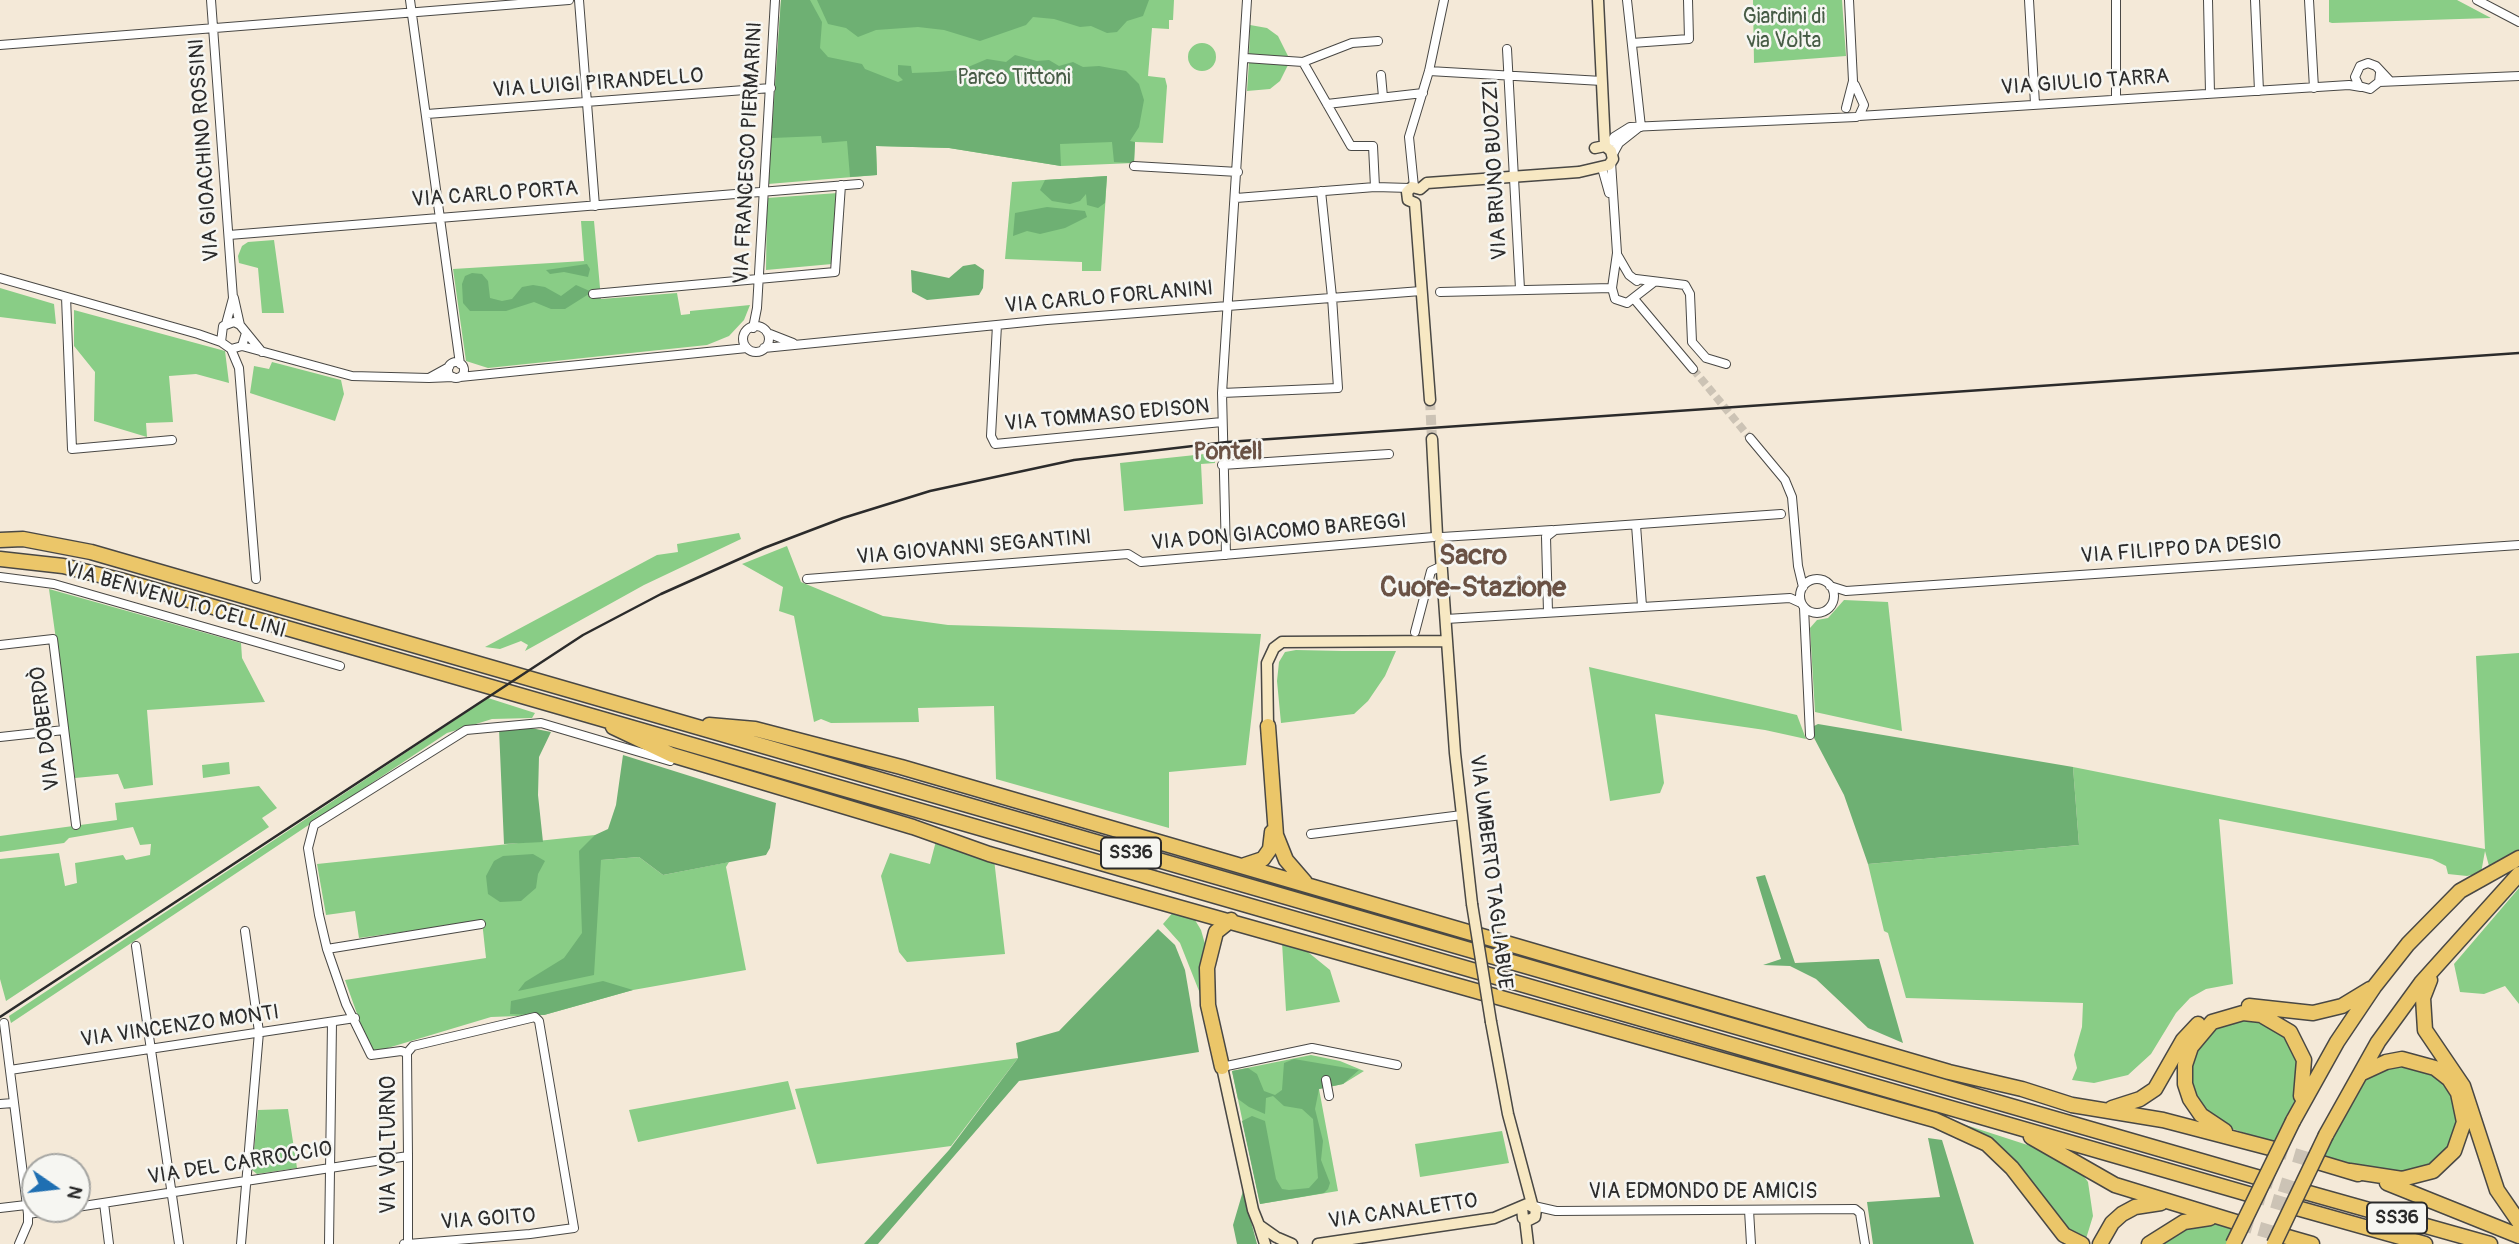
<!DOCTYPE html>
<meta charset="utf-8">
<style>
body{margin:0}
#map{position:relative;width:2519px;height:1244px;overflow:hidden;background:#f4e9d8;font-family:Pangolin,sans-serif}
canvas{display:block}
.north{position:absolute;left:21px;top:1153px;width:70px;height:70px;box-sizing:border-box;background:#f6f6f2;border:2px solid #a5a5a2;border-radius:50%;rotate:104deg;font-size:19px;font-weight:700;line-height:28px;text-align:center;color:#2b2b2b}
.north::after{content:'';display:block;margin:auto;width:24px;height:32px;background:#1f6fb2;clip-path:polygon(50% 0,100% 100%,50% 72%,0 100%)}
</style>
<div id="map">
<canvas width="2519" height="1244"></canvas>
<div class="north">N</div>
</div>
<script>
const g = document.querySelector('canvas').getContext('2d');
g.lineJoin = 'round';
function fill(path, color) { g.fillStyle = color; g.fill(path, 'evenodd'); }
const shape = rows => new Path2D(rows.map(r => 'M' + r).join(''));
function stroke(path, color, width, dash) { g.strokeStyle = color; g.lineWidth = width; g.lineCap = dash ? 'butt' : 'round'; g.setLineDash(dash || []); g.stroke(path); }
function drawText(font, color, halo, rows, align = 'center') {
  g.font = font + ' Pangolin,sans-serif'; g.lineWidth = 5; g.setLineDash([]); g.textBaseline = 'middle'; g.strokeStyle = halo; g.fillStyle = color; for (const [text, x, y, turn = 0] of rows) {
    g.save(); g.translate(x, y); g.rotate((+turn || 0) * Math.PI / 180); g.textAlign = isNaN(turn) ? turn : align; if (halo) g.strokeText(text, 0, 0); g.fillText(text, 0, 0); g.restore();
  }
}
fill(shape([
 [781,0,1174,0,1173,20,1169,20,1169,29,1152,28,1148,76,1165,78,1167,86,1163,143,1135,142,1134,163,1061,166,949,148,876,146,877,175,768,184],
 [1753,0,1842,0,1846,56,1754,63],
 [2329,0,2457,0,2491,18,2332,23,2329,22],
 [1250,25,1267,28,1278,36,1289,58,1249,55],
 '1188 57a14 14 0 1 1 28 0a14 14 0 1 1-28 0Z',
 [1249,62,1288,65,1280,81,1270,89,1247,91],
 [1107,176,1101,271,1082,271,1082,262,1005,259,1012,182],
 [838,193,832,264,766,270,767,198],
 [581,221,594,221,601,299,677,293,681,315,690,314,690,311,750,305,744,320,729,336,707,345,488,368,466,361,453,269,584,261],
 [274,240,284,313,262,313,258,268,239,263,238,256,242,246,248,242],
 [0,288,54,304,56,324,0,317],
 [74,310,225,351,229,383,196,374,169,376,173,422,146,423,147,437,94,421,95,372,74,346],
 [272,362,341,380,344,394,335,421,250,393,254,366,269,369],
 [1214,453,1215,463,1201,464,1203,504,1124,511,1120,463],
 [739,533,741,539,644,585,525,651,528,645,521,641,500,649,485,647,657,555,678,552,677,544],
 [787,546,801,582,883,616,948,625,1261,634,1246,765,1169,772,1169,828,996,779,994,706,918,708,919,722,831,723,821,719,814,722,794,616,779,611,783,587,742,564],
 [49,589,241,643,242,658,265,702,147,710,153,785,124,789,118,774,75,778],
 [1844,600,1888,602,1902,731,1815,712,1810,628,1817,620,1828,618],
 [1296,650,1342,651,1396,651,1385,676,1368,701,1354,714,1281,723,1277,681,1279,662,1285,652],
 [2519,653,2519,850,2489,866,2485,851,2481,873,2467,876,2448,874,2446,866,2432,859,2219,819,2233,984,2206,989,2190,998,2176,1013,2151,1054,2128,1075,2094,1083,2072,1080,2077,1068,2074,1055,2082,1027,2083,1003,1906,998,1888,933,1884,931,1868,864,2079,845,2073,767,2485,849,2476,656],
 [1589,667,1797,715,1806,739,1765,730,1655,714,1664,783,1660,793,1610,801],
 [488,698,535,713,532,718,492,719,447,733,11,1023,9,1016],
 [229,762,230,774,203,778,202,765],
 [259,786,277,808,262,818,269,827,6,1001,0,979,0,859,59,853,65,886,77,883,75,863,123,855,126,860,150,855,151,844,140,845,133,827,69,838,64,843,0,852,0,836,117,820,115,803],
 [595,835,601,860,639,857,663,875,729,862,726,867,746,970,633,990,544,1015,491,1017,371,1053,345,980,486,958,482,921,359,938,355,911,326,915,317,864],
 [936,841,994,859,1005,954,907,962,899,952,881,876,890,853,930,864],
 [2519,888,2519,1004,2505,986,2484,994,2460,992,2454,964],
 [1175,910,1195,920,1201,930,1205,944,1201,996,1180,943,1163,924],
 [1282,942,1303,948,1330,970,1340,1002,1286,1011],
 [2256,1019,2284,1033,2300,1058,2296,1097,2277,1144,2224,1126,2206,1112,2192,1091,2192,1059,2199,1044,2211,1030,2225,1021],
 [1311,1055,1340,1061,1364,1071,1343,1084,1319,1089,1338,1191,1260,1204,1232,1071],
 [1018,1058,951,1146,817,1164,795,1089],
 [2413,1064,2443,1079,2458,1107,2455,1140,2424,1172,2378,1173,2321,1156,2357,1088,2369,1075,2377,1070],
 [788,1081,796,1109,638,1142,629,1110],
 [288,1109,297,1168,257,1174,252,1170,258,1110],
 [1935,1115,2046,1151,2080,1171,2088,1182,2093,1216,2085,1242,2074,1237,2013,1163],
 [1502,1131,1509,1163,1420,1177,1415,1144],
 [2214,1223,2236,1228,2229,1244,2161,1244,2183,1228]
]), '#89cd86');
fill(shape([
 [781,0,810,0,822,22,820,48,828,57,862,64,865,69,898,82,903,80,898,75,898,65,911,66,912,73,937,72,961,70,987,59,1006,62,1015,55,1037,61,1049,60,1059,66,1073,62,1083,67,1099,66,1126,71,1139,84,1144,100,1139,127,1130,141,1135,142,1134,163,1114,162,1112,142,1060,144,1061,166,949,148,876,146,877,175,850,177,847,141,822,143,821,136,772,138],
 [817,0,1149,0,1143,16,1127,21,1117,32,1107,33,1091,26,1080,27,1054,19,1033,17,1026,25,980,41,944,30,918,27,876,30,858,37,846,28,828,24],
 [1107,176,1105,203,1098,208,1087,205,1086,194,1080,201,1070,204,1052,201,1040,190,1045,180],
 [1047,207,1085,211,1087,217,1065,228,1040,234,1027,231,1013,236,1015,213],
 [587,264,590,269,588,277,564,272,550,274,546,270],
 [975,264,984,270,983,288,979,295,927,300,912,292,911,270,949,278,963,266],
 [472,273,482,274,488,281,490,298,502,301,512,299,522,287,533,285,545,287,561,296,576,285,592,292,565,309,551,309,534,302,506,311,470,311,463,303,462,284,465,276],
 [1818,724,2073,767,2079,845,1868,864,1844,795,1813,736,1814,726],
 [526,727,551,732,539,757,538,795,543,842,504,844,499,729],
 [623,755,776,803,770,848,766,855,663,875,639,857,601,860,594,975,518,991,525,982,564,958,582,933,579,851,595,835,608,829,616,805],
 [533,854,545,861,538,874,536,888,521,901,500,902,488,894,486,876,494,861,503,856],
 [1765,875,1795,963,1879,959,1903,1043,1868,1028,1816,979,1790,966,1763,965,1781,959,1756,877],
 [1158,929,1175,945,1185,970,1199,1052,1019,1081,878,1244,864,1244,949,1150,1018,1058,1016,1043,1059,1031],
 [603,981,633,990,544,1015,510,1014,511,1001],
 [1294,1059,1359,1070,1343,1084,1319,1089,1315,1109,1323,1141,1321,1160,1330,1183,1328,1189,1324,1193,1260,1204,1242,1121,1252,1116,1265,1121,1276,1179,1282,1189,1289,1190,1309,1188,1318,1178,1313,1119,1302,1109,1284,1106,1273,1096,1266,1098,1265,1114,1249,1107,1238,1099,1232,1071,1248,1068,1257,1074,1264,1091,1275,1095,1282,1090,1284,1063],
 [1928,1138,1942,1140,1974,1244,1873,1244,1867,1202,1940,1197],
 [1243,1191,1257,1244,1237,1244,1233,1225]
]), '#6eb073');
stroke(shape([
 [1693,369,1750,438]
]), '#ccc3b5', 8, [8, 4]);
stroke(shape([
 [1430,400,1432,439]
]), '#ccc3b5', 10, [10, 5]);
stroke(shape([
 [2274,1149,2318,1162],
 [2260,1178,2305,1192],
 [2252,1195,2297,1208],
 [2239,1223,2284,1236]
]), '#ccc3b5', 14, [14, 7]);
const street = shape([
 [211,0,233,298,226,324],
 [410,0,460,364],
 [579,0,595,206],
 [1627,0,1641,127],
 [2029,0,2035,104],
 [2116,0,2116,99],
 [2208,0,2210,93],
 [2255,0,2259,91],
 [2309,0,2314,88],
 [2477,0,2519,22],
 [1632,43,1689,39,1688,0],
 [0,45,569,0],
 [1507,49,1520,289],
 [1245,58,1303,62,1351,146,1373,146,1375,187],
 [1303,62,1352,43,1378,41],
 [1429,71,1602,81],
 [2380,73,2379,82,2370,89,2359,86,2355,77,2360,66,2368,63,2376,66,2390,81],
 [1381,75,1383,97],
 [2379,82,2519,76],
 [1855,85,1864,105,1859,116],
 [1327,104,1423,93],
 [1846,108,1853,81,1849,0],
 [427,114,771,88],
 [1859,116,2349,85,2361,87],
 [1607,147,1614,137,1630,127,1856,117],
 [1613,154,1619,143,1638,128],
 [1611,162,1617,253,1612,288],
 [1134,166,1238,172],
 [1602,168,1609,193],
 [1414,187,1409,137,1429,71,1444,0],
 [1236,198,1375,187,1410,188],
 [229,235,859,184],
 [1618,256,1629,275,1637,281],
 [0,278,198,334,221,342,231,349,242,346,246,333],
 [1636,279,1685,285,1690,294,1692,342,1706,358,1726,364],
 [1612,288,1615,299,1627,303,1654,282],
 [1440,292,1612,288],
 [593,294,835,272,841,185],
 [66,297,72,449,172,440],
 [234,298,240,325,262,352],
 [1635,300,1693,369],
 [997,325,991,436,995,444,1222,422],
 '743 339a13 13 0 1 1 26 0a13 13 0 1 1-26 0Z',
 [753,328,757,308,775,0],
 [770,334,793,343],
 [221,342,223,326,234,322,240,325],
 [242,346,352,376,429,378],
 [764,348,1047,320,1421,291],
 [231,349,239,368,256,579],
 '448 370a8 8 0 1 1 16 0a8 8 0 1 1-16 0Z',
 [449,367,429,378,453,377],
 [460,377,747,348],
 [1222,393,1338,388,1332,297,1321,191],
 [1750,438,1785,480,1792,497,1798,566,1803,587],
 [1222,465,1389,454],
 [1636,525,1642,606],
 [1442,537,1552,530],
 [1546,537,1555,530,1781,514],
 [1546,537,1548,612],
 [1226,555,1222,393,1247,0],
 [0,577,54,584,340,666],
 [807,579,1128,554,1141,562,1434,537],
 '1800 596a17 17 0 1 1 34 0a17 17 0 1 1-34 0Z',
 [1830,586,1846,591,2519,545],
 [1804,608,1810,735],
 [1446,619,1790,598,1801,603],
 [1415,632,1431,571,1442,566],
 [0,645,53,639,76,825],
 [0,737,64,730],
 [1311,834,1462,815],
 [136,946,179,1244],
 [327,949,481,924],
 [4,1023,28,1214,28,1223,19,1244],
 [407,1053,401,1051,371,1055,346,1004,327,949,319,915,308,848,314,825,466,730,541,723,670,761],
 [1222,1067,1312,1048,1397,1065],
 [10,1070,355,1018],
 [1326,1080,1329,1096],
 [0,1104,13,1103],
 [104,1203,109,1244],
 [1534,1206,1556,1211,1855,1209,1860,1213,1865,1244],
 [77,1207,408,1156],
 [0,1208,26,1205],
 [1749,1210,1751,1244],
 [28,1214,62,1209],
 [241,1244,259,1032,245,931],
 [329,1244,332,1022],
 [404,1244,408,1244,530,1234,574,1228,539,1021,535,1017,413,1046,407,1053,408,1156,408,1244]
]);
const secondary = shape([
 [1598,0,1605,146],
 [1420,189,1427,183,1579,172,1609,165,1613,159,1611,151,1605,146,1595,148],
 [1415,203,1430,400],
 [1415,203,1408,200,1407,192,1412,187,1420,189],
 [1432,439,1437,535],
 [1440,543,1455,753,1472,904],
 [1268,726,1267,663,1274,648,1282,642,1447,641],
 [1491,1022,1508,1114,1532,1204],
 [1222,1067,1253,1210,1259,1225],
 [1525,1219,1528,1244],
 [1278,1238,1292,1244],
 [1265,1244,1259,1225,1276,1237],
 [1318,1244,1494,1218,1527,1204,1536,1209,1535,1217,1529,1220,1523,1218,1522,1207]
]);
const highway = shape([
 [0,540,23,539,91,552,2260,1178],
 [0,559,63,566,120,580,2252,1195],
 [709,725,755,729,901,767,1949,1072,2022,1089,2072,1105,2163,1120,2274,1149],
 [1268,726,1276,835,1286,860,1305,882],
 [613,727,672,755,913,827,989,854,1935,1120,1987,1144,2012,1168,2064,1235,2082,1244],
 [1245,865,1263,859,1270,849,1272,832],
 [2430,980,2423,998,2425,1030,2463,1086,2497,1190,2519,1222],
 [2249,1006,2313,1013,2342,1006,2370,989],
 [1222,1067,1208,1005,1207,968,1216,932,1231,920],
 [2112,1108,2140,1099,2155,1089,2183,1040,2198,1024],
 [2293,1121,2337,1042,2374,987,2408,944,2460,891,2519,858],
 [2225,1131,2201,1115,2190,1099,2185,1084,2185,1065,2191,1047,2212,1022,2243,1013,2261,1015,2290,1032,2304,1060,2301,1096],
 [2326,1135,2378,1042,2421,983,2519,874],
 [2031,1137,2115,1185,2239,1223],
 [2318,1162,2358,1174],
 [2350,1171,2402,1179,2433,1171,2454,1151,2464,1122,2458,1093,2449,1079,2435,1068,2402,1059,2386,1062,2360,1074],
 [2387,1183,2519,1236],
 [2305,1192,2490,1244],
 [2297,1208,2425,1244],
 [2284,1236,2312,1244],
 [2100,1244,2112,1223,2122,1214,2135,1207,2161,1203],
 [2149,1244,2184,1222,2210,1218]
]);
stroke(street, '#494845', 10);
stroke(secondary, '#494845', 13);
stroke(highway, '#494845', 17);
stroke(street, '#fff', 8);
stroke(secondary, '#f7e8c3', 10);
stroke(highway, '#ebc669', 14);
stroke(shape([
 [0,1017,583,635,661,594,764,548,843,518,930,491,1074,460,1227,442,2519,353]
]), '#2b2b2b', 2.5);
const secondaryBridge = shape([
 [1472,904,1491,1022]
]);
const highwayBridge = shape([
 [2233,1244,2293,1121],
 [2274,1244,2326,1135]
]);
stroke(secondaryBridge, '#494845', 13, []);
stroke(highwayBridge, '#494845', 17, []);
stroke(secondaryBridge, '#f7e8c3', 10);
stroke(highwayBridge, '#ebc669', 14);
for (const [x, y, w] of [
 [1131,853,60],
 [2397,1218,60]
]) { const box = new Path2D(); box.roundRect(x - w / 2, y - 15.5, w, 31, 5); g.fillStyle = '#f6f6f2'; g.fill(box); stroke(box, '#2b2b2b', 2); }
drawText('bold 19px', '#2b2b2b', null, [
 ["SS36",1131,853],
 ["SS36",2397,1218]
]);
drawText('21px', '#475c46', '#f6f6f2', [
 ["Giardini di",1784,18],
 ["via Volta",1784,42],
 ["Parco Tittoni",1014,79]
]);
drawText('21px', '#2b2b2b', '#f6f6f2', [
 ["VIA GIULIO TARRA",2085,83,-4],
 ["VIA LUIGI PIRANDELLO",598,84,-4],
 ["VIA GIOACHINO ROSSINI",205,150,-94],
 ["VIA FRANCESCO PIERMARINI",749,153,-87],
 ["VIA BRUNO BUOZZI",1496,170,-93],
 ["VIA CARLO PORTA",495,195,-4],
 ["VIA CARLO FORLANINI",1109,298,-5],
 ["VIA TOMMASO EDISON",1107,416,-5],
 ["VIA DON GIACOMO BAREGGI",1279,533,-5],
 ["VIA GIOVANNI SEGANTINI",974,548,-5],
 ["VIA FILIPPO DA DESIO",2181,550,-4],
 ["VIA BENVENUTO CELLINI",175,601,16],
 ["VIA DOBERDÒ",46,728,-97],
 ["VIA UMBERTO TAGLIABUE",1490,872,83],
 ["VIA VINCENZO MONTI",180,1027,-8],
 ["VIA VOLTURNO",390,1145,-90],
 ["VIA DEL CARROCCIO",240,1164,-9],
 ["VIA EDMONDO DE AMICIS",1703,1193],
 ["VIA CANALETTO",1403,1212,-8],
 ["VIA GOITO",488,1220,-4]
]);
drawText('bold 23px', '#6a5245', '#f6f6f2', [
 ["Pontell",1228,453]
]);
drawText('bold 28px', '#6a5245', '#f6f6f2', [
 ["Sacro",1473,557],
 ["Cuore-Stazione",1473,589]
]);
</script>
